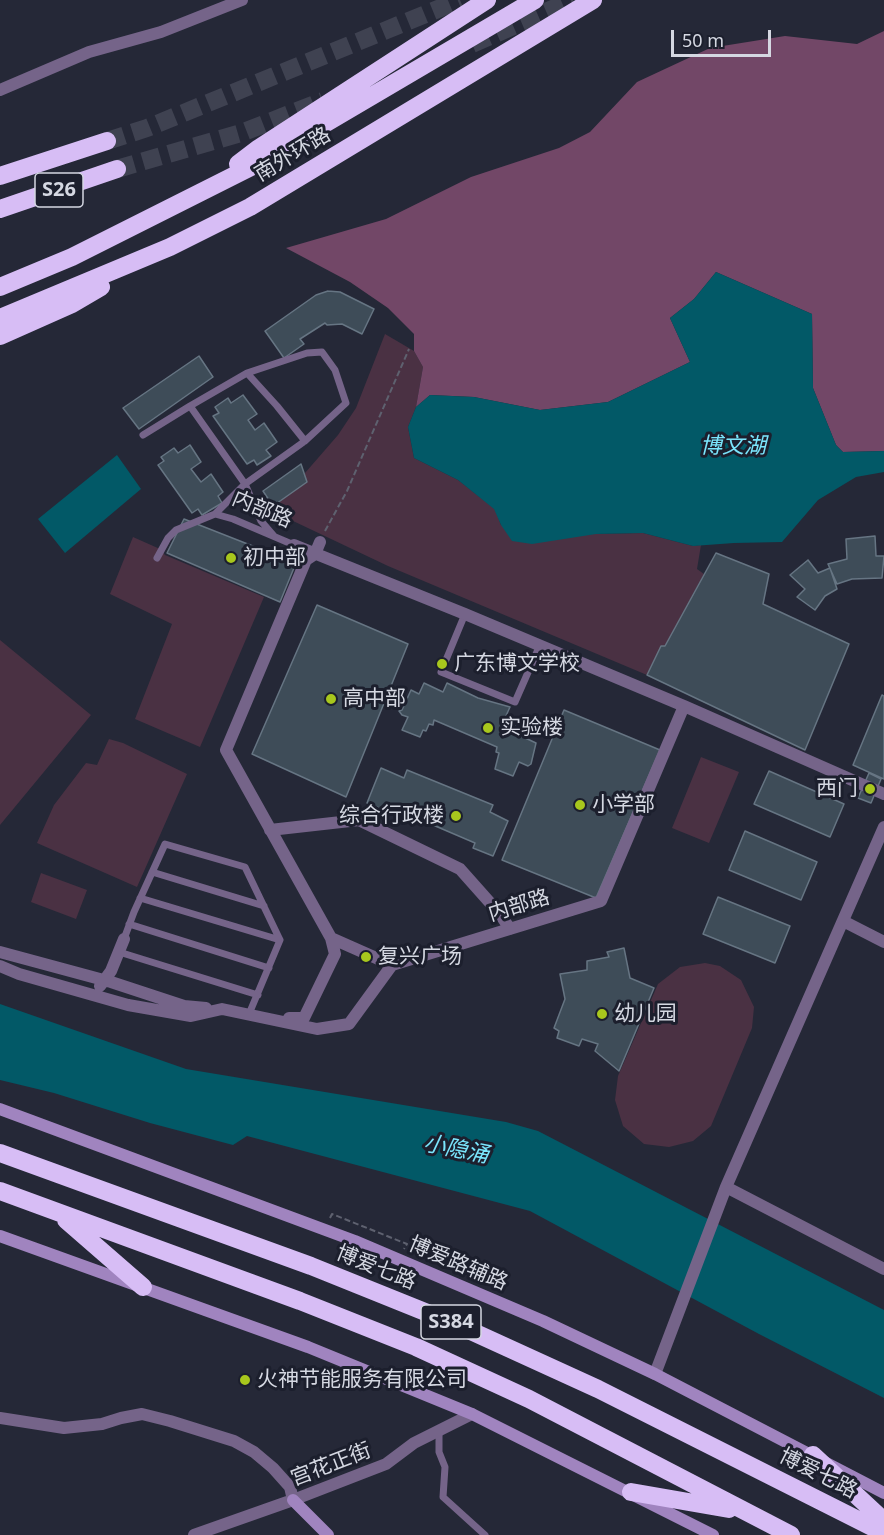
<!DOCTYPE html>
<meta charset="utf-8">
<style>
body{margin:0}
#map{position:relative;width:884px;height:1535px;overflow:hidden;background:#252837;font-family:"Noto Sans",sans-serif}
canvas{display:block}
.scale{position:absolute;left:671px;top:30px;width:100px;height:27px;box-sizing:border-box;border:3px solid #d5d8e2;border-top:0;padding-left:8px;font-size:18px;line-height:21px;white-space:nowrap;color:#d5d8e2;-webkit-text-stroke:4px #1c1f2d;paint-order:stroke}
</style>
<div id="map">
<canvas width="884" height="1535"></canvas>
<div class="scale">50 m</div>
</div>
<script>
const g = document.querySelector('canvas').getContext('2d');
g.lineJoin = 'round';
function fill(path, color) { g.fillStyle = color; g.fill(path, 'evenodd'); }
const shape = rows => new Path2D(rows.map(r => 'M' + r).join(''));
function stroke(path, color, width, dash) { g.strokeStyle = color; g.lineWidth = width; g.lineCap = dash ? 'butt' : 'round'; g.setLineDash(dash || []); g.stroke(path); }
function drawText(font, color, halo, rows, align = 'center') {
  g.font = font + ' "Noto Sans","Noto Sans SC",sans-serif'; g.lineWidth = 6; g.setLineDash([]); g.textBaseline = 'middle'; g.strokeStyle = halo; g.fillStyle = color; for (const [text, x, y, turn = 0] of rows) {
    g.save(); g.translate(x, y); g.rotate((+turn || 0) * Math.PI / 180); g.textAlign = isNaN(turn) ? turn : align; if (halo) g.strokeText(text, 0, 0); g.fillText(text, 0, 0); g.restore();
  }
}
fill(shape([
 [385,334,414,351,423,367,416,407,408,427,414,458,458,480,495,509,501,525,596,534,643,533,693,546,701,545,697,569,704,574,665,646,661,647,647,675,388,566,272,511,338,435,356,408],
 [133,537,160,549,165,555,264,597,200,747,135,719,172,624,110,594],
 [0,640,91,715,0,825],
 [109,739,123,743,187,774,137,887,37,843,54,805,86,763,97,765],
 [701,757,739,772,709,843,672,828],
 [41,873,87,890,76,919,31,902],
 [705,963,720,966,741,980,754,1007,752,1028,711,1126,693,1141,669,1147,644,1144,623,1126,615,1100,618,1076,658,984,680,967]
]), '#4a3143');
fill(shape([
 [884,31,884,451,843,452,836,445,813,388,812,314,716,272,694,299,670,318,690,362,608,402,540,410,474,397,430,395,416,407,423,367,414,351,414,334,388,308,350,282,286,248,386,219,471,177,559,148,590,132,637,82,710,48,785,36,857,44]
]), '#724767');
fill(shape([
 [716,272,812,314,813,388,836,445,843,452,884,451,884,472,856,477,818,500,782,542,734,543,693,546,643,533,596,534,532,544,512,541,501,525,494,509,458,480,414,458,408,427,416,407,430,395,474,397,540,410,608,402,690,362,670,318,694,299],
 [117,455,141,489,65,553,38,519],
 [0,1004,186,1069,506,1122,538,1131,884,1310,884,1398,759,1334,530,1211,247,1136,233,1145,150,1123,54,1093,0,1080]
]), '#025967');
const building = shape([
 [328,291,340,292,374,309,362,334,342,324,327,325,325,323,300,339,304,344,284,358,265,331,316,295,328,291],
 [199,356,213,377,139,429,123,408,199,356],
 [243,395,257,414,248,420,255,430,264,423,277,442,266,450,271,456,257,465,254,460,247,464,213,416,219,413,215,407,228,398,231,403,243,395],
 [190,445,201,462,191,469,201,482,211,474,223,492,218,496,222,503,202,515,198,509,192,513,158,465,164,461,161,457,174,448,178,453,190,445],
 [301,464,307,482,273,506,263,491,301,464],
 [184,519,296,563,280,602,167,553,184,519],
 [875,536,876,556,884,556,882,578,852,579,837,584,828,564,847,559,846,539,875,536],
 [716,553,769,574,763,604,849,644,805,750,647,675,661,646,665,646,716,553],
 [808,560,818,573,830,568,837,589,825,596,815,610,797,597,805,589,790,575,808,560],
 [317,605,408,644,346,797,252,754,317,605],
 [424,683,443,692,447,683,478,698,510,707,505,718,524,725,521,736,536,743,531,764,528,766,519,762,513,776,495,769,499,753,496,752,497,747,434,720,433,725,429,724,426,731,423,730,420,737,402,730,408,717,402,715,399,711,402,710,411,690,419,694,424,683],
 [882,695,884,696,884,779,853,765,882,695],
 [564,710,660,750,596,898,502,860,564,710],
 [381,768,404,778,407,770,493,805,490,812,508,821,493,856,473,848,475,843,391,807,389,812,367,803,381,768],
 [769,771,844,804,830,837,754,804,769,771],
 [869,773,881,779,871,803,858,798,869,773],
 [745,831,817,862,801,900,729,870,745,831],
 [718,897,790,926,775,963,703,934,718,897],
 [624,948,630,978,654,988,619,1071,595,1051,598,1044,582,1039,579,1046,557,1038,559,1031,554,1028,565,999,560,974,587,970,587,961,609,957,607,952,624,948]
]);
fill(building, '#3e4c58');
stroke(building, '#667583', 1.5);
stroke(shape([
 [472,44,573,0],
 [107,141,147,128,460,0],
 [117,169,241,133,323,101]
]), '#3f4251', 18, [18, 9]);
stroke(shape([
 [325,531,347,491,409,349],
 [330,1218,332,1214,407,1244,404,1249]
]), '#5e616f', 2, [6, 3]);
stroke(shape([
 [247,373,307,353,322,352,335,370,346,403,305,441,245,484,261,521,274,536],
 [143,435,190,406],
 [294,545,233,519,215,514,245,484,190,406,247,373,277,406,305,441],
 [157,558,168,538,176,530,215,514],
 [465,614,441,672,515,702,540,645],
 [152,872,264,906],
 [140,898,280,940],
 [129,924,269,968],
 [124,939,134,912,165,844,245,867,280,940,249,1014],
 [119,952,258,995],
 [439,1430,439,1452,445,1467,443,1497,485,1535]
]), '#756489', 7);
stroke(shape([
 [0,90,89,52,161,32,242,0],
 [684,706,884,794],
 [270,830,359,820,460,869,500,914,510,929],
 [843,921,884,942],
 [331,938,392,965],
 [0,952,111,982,184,1006,206,1008],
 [0,966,19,974,128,1005,191,1016,222,1009,317,1029,349,1024,392,965,601,901,684,706,465,614,294,545],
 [100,986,111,971,124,939],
 [289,1018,304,1018,335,954,331,938,226,750,306,560,315,554,320,542],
 [726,1187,884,1269],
 [655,1374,726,1187,884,827],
 [0,1418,64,1428,102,1424,121,1418,142,1414,170,1421,234,1441,254,1452,273,1468,290,1487,293,1500],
 [194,1535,293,1500,386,1464,414,1443,472,1414]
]), '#756489', 12);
stroke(shape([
 [0,1109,355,1241,543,1321,655,1374,884,1493],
 [0,1236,308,1347,472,1414,713,1535],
 [293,1500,328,1535]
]), '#a084bf', 12);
stroke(shape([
 [238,164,259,148,487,0],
 [0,176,107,141],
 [0,209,117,169],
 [0,287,72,257,253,166,535,0],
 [0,318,170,247,250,207,593,0],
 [0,336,72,304,101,287],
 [0,1153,311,1266,460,1326,598,1389,884,1533],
 [0,1191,300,1301,416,1347,529,1399,791,1535],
 [66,1220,143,1287],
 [813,1455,884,1521],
 [631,1492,729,1509]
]), '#d7bdf5', 18);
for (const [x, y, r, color] of [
 [231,558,6,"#a8c71d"],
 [442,664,6,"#a8c71d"],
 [331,699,6,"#a8c71d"],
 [488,728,6,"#a8c71d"],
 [870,789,6,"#a8c71d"],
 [580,805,6,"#a8c71d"],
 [456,816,6,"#a8c71d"],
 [366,957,6,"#a8c71d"],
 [602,1014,6,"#a8c71d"],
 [245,1380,6,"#a8c71d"]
]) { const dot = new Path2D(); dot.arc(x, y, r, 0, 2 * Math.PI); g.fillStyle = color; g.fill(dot); stroke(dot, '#1c1f2d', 2); }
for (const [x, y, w] of [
 [59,190,48],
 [451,1322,60]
]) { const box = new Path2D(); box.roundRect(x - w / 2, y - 17, w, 34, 4.5); g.fillStyle = '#1c1f2d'; g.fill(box); stroke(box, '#d5d8e2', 1.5); }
drawText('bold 20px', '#d5d8e2', null, [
 ["S26",59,190],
 ["S384",451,1322]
]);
drawText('21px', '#d5d8e2', '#1c1f2d', [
 ["南外环路",293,155,-31],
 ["内部路",262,510,23],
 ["内部路",519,906,-17],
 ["博爱路辅路",458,1264,23],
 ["博爱七路",376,1268,22],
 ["宫花正街",331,1465,-21],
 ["博爱七路",818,1474,27]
]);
drawText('21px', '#d5d8e2', '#1c1f2d', [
 ["初中部",243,558],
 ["广东博文学校",454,664],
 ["高中部",343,699],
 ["实验楼",500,728],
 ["西门",858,789,"right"],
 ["小学部",592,805],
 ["综合行政楼",444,816,"right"],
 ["复兴广场",378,957],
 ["幼儿园",614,1014],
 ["火神节能服务有限公司",257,1380]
], 'left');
drawText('italic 22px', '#7ae5fc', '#1c1f2d', [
 ["博文湖",733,447],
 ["小隐涌",456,1150,11]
]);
</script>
